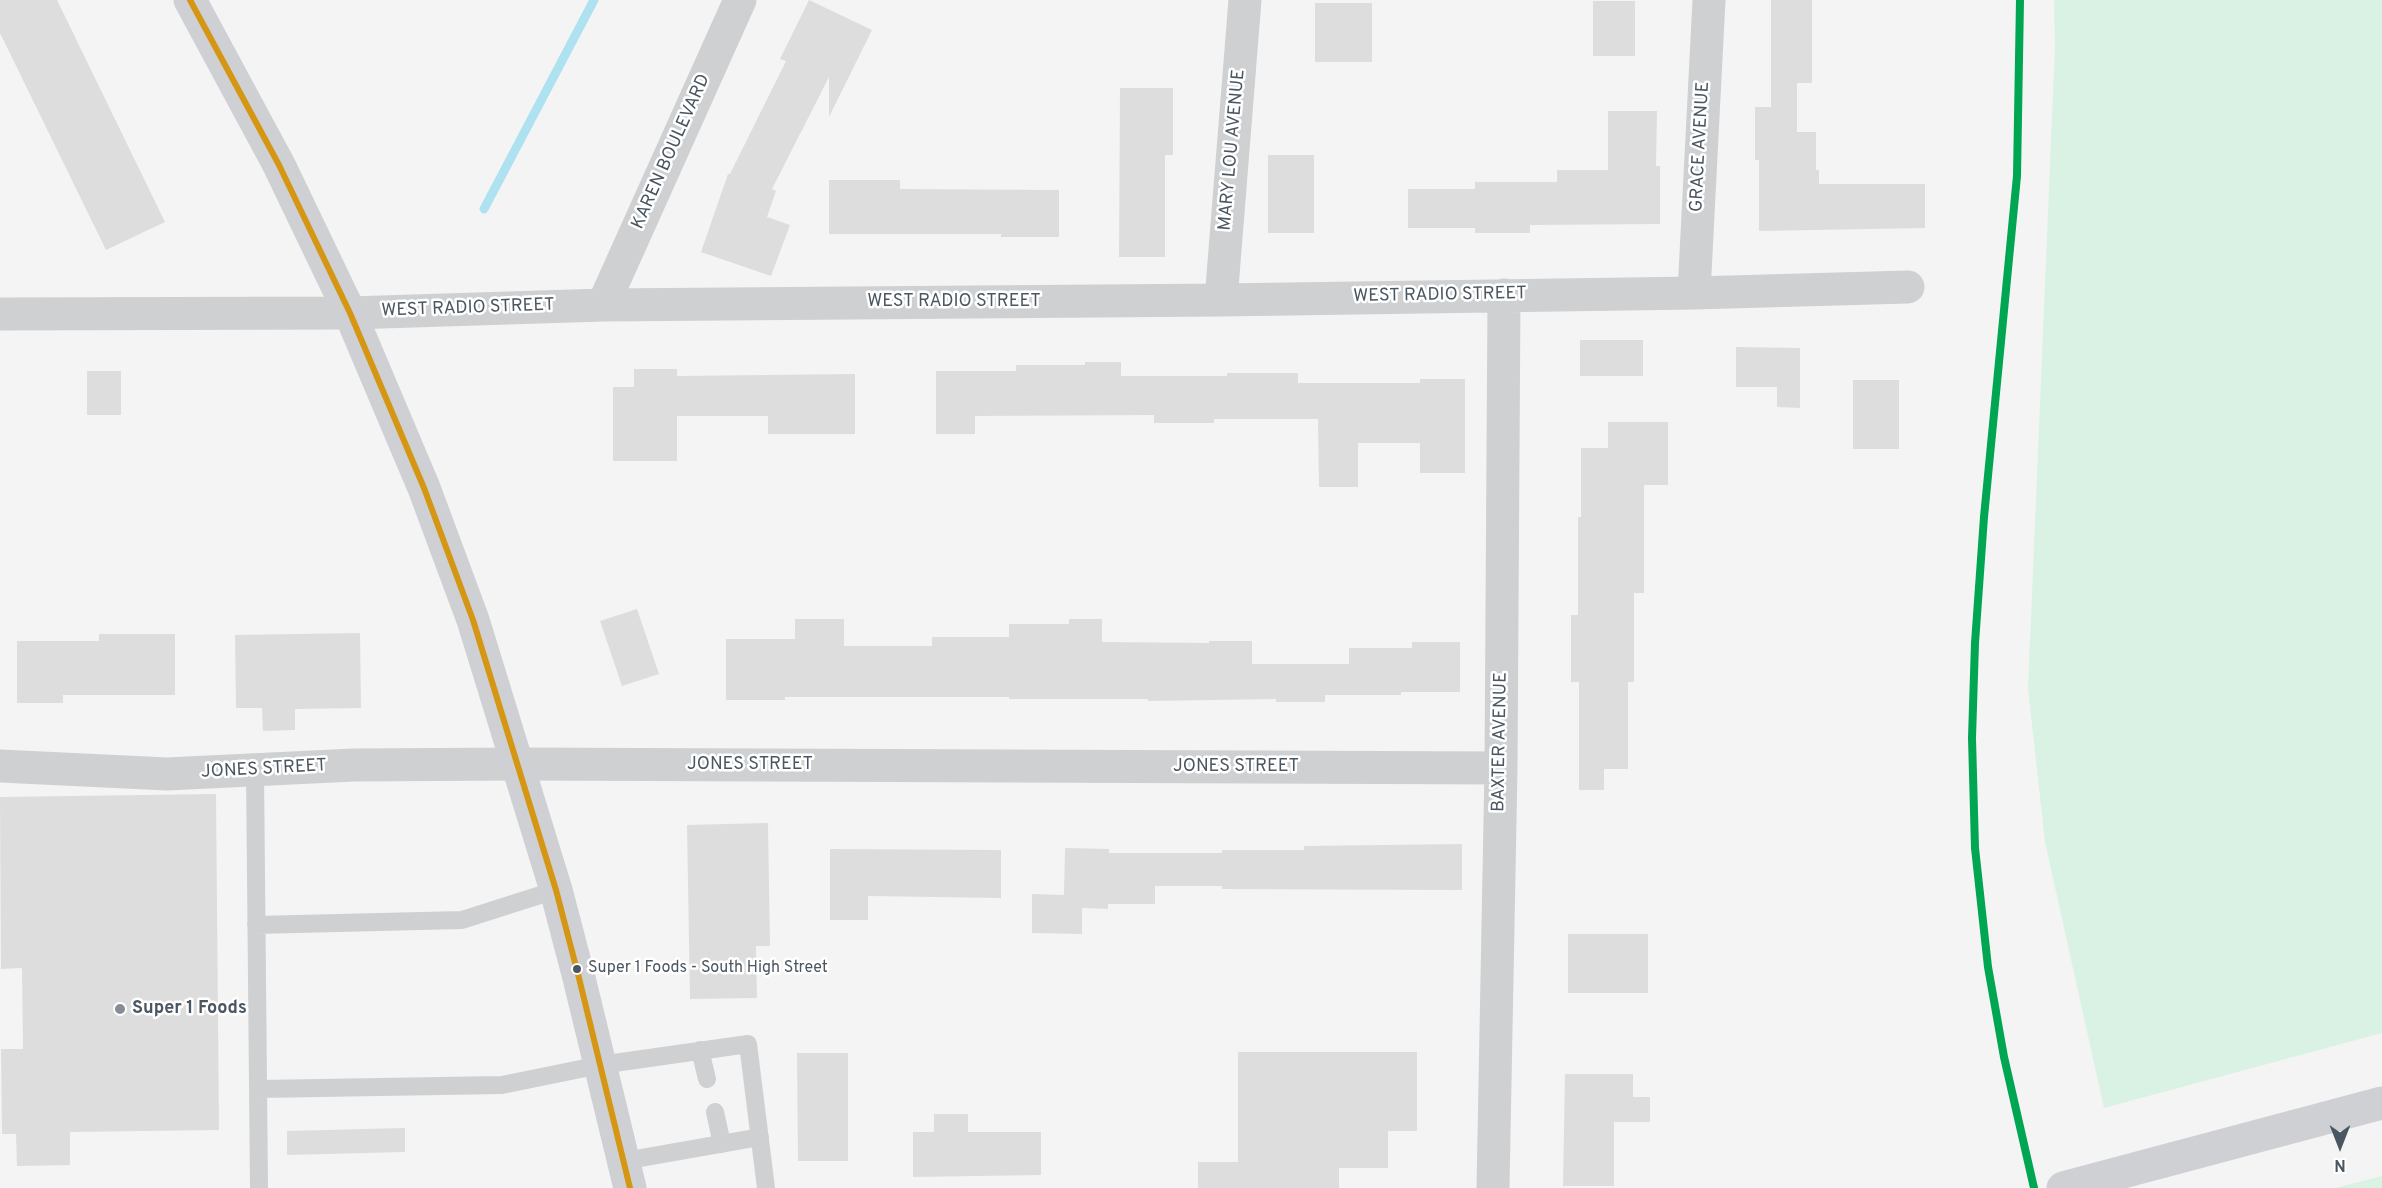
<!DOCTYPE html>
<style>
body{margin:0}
#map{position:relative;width:2382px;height:1188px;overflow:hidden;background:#f4f4f4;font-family:Overpass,sans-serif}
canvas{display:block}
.north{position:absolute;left:2310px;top:1116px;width:60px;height:60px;-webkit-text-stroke:4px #fff;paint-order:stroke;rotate:180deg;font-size:16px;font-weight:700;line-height:24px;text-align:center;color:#4a5661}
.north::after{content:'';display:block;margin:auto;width:21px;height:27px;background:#4a5661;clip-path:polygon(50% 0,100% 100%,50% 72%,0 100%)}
</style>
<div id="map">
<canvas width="2382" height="1188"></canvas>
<div class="north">N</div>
</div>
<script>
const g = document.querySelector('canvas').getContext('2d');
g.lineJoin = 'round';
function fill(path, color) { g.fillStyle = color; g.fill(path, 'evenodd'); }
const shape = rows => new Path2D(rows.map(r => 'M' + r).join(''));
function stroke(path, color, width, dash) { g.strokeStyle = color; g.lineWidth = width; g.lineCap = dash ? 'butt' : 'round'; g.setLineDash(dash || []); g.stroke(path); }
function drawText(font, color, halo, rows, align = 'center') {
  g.font = font + ' Overpass,sans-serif'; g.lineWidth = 5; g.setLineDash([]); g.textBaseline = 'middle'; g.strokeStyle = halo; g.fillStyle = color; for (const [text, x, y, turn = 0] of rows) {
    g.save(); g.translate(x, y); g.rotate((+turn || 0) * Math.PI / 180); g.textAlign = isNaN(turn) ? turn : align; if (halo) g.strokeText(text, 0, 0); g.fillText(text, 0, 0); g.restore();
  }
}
fill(shape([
 [2054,0,2382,0,2382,1033,2104,1108,2045,842,2028,688,2055,48],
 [2382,1176,2382,1188,2335,1188]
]), '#d9f2e3');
stroke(shape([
 [484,209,594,0]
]), '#aee2f0', 9);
fill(shape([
 [0,0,57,0,165,222,106,250,0,33],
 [809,0,872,30,829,117,829,77,772,189,776,191,767,217,790,225,771,276,701,252,728,174,730,174,786,61,780,59],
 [1771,0,1812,0,1812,83,1797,83,1797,132,1816,132,1816,170,1819,170,1819,184,1925,184,1925,228,1759,231,1759,160,1755,160,1755,107,1771,107],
 [1593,1,1635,1,1635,56,1593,56],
 [1315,3,1372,3,1372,62,1315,62],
 [1120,88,1173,88,1173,155,1165,155,1165,257,1119,257],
 [1608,111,1657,111,1656,166,1660,166,1660,224,1530,225,1530,233,1475,233,1475,228,1408,228,1408,189,1475,189,1475,182,1557,182,1557,170,1608,170],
 [1268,155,1314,155,1314,233,1268,233],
 [829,180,900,180,900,189,1059,190,1059,237,1001,237,1001,234,829,234],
 [1580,340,1643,340,1643,376,1580,376],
 [1736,347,1800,348,1800,408,1777,407,1777,387,1736,387],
 [1085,362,1121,362,1121,376,1227,376,1227,373,1298,373,1298,383,1420,383,1420,379,1465,379,1465,473,1420,473,1420,443,1358,443,1358,487,1319,487,1318,419,1214,419,1214,423,1154,423,1154,415,975,416,975,434,936,434,936,371,1016,371,1016,365,1085,365],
 [634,369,677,369,677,376,855,374,855,434,768,434,768,416,677,416,677,461,613,461,613,387,634,387],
 [87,371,121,371,121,415,87,415],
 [1853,380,1899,380,1899,449,1853,449],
 [1608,422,1668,422,1668,485,1644,485,1644,593,1634,593,1634,682,1628,682,1628,769,1604,769,1604,790,1579,790,1579,682,1571,682,1571,615,1578,615,1578,517,1581,517,1581,448,1608,448],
 [637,609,659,674,622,686,600,621],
 [795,619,844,619,844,646,932,646,932,637,1009,637,1009,624,1069,624,1069,619,1102,619,1102,642,1209,643,1209,641,1252,641,1252,664,1349,664,1349,648,1412,648,1412,642,1460,642,1460,692,1401,692,1401,695,1325,695,1325,702,1276,702,1276,699,1148,701,1148,699,1009,699,1009,697,785,697,785,700,726,700,726,639,795,639],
 [360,633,361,708,295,709,295,730,263,731,262,708,236,708,235,635],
 [99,634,175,634,175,695,63,695,63,703,17,703,17,641,99,641],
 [216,794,219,1130,70,1132,70,1165,17,1166,16,1134,2,1134,1,1049,23,1049,22,968,1,969,0,797],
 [768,823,770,946,756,946,757,998,690,999,687,825],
 [1462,844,1462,890,1222,889,1222,886,1155,886,1155,904,1108,904,1108,909,1082,908,1082,934,1032,933,1032,894,1064,895,1065,848,1109,849,1109,853,1222,853,1222,850,1304,850,1304,846],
 [830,849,1001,850,1001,898,868,896,868,920,830,920],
 [1568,934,1648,934,1648,993,1568,993],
 [1238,1052,1417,1052,1417,1131,1388,1131,1388,1168,1339,1168,1339,1188,1198,1188,1198,1162,1238,1162],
 [797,1053,848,1053,848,1161,798,1161],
 [1565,1074,1633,1074,1633,1097,1650,1097,1650,1122,1614,1122,1614,1186,1563,1186],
 [934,1114,968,1114,968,1132,1041,1132,1041,1175,913,1177,913,1132,934,1132],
 [405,1128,405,1152,287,1155,287,1131]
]), '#ddddde');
stroke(shape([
 [255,770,259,1188],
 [256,925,462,920,556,890],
 [700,1050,707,1079],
 [259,1089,502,1085,600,1065,748,1044,766,1188],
 [715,1112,722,1144],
 [624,1161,760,1137]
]), '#ced0d2', 18);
stroke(shape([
 [1694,293,1709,0],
 [1221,300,1245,0],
 [603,305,740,0],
 [0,314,350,313,603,305,1221,300,1694,293,1908,287],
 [0,766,167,774,354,765,519,764,1501,768],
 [1493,1188,1501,768,1504,295]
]), '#ced0d2', 33);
stroke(shape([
 [190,0,279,165,350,313,424,488,473,620,556,890,579,978,630,1188],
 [2063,1188,2382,1103]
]), '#ced0d4', 33);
stroke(shape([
 [190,0,279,165,350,313,424,488,473,620,556,890,579,978,630,1188]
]), '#d49613', 6);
stroke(shape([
 [2020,0,2017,176,1984,517,1975,643,1972,738,1975,848,1988,967,2004,1057,2034,1188]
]), '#00a651', 8);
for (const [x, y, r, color] of [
 [577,969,5,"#4a5661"],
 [120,1009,6,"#868d94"]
]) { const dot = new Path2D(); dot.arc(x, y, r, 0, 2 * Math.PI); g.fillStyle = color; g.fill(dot); stroke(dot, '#fff', 2); }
drawText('16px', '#4a5661', '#fff', [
 ["Super 1 Foods - South High Street",588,969]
], 'left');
drawText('18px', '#4a5661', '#fff', [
 ["GRACE AVENUE",1701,147,-87],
 ["MARY LOU AVENUE",1233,150,-85],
 ["KAREN BOULEVARD",672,152,-66],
 ["WEST RADIO STREET",1440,296,-1],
 ["WEST RADIO STREET",954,302],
 ["WEST RADIO STREET",468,309,-2],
 ["BAXTER AVENUE",1501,742,-89],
 ["JONES STREET",750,765],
 ["JONES STREET",1236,767],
 ["JONES STREET",264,770,-3]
]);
drawText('bold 18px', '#4a5661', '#fff', [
 ["Super 1 Foods",132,1009]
], 'left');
</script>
